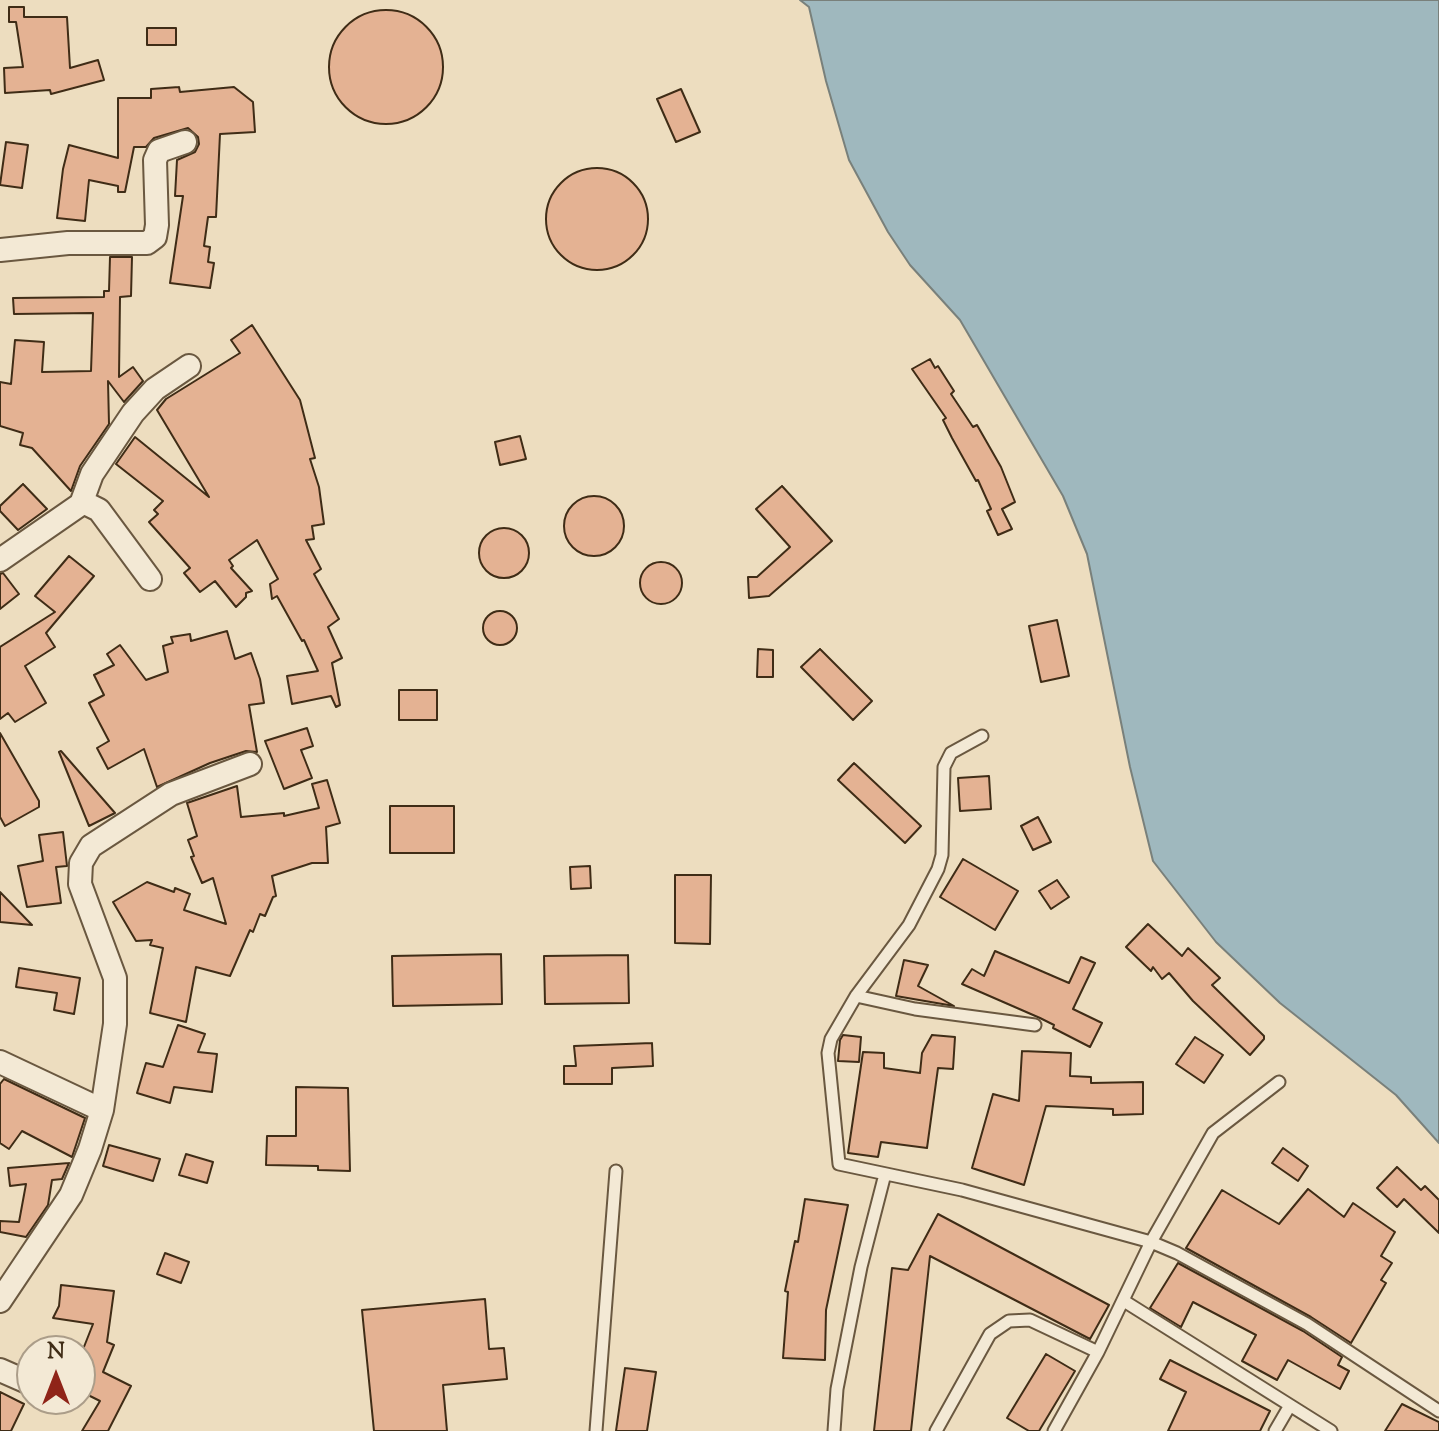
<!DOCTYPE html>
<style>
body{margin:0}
#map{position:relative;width:1439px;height:1431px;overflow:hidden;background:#edddbf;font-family:"Sorts Mill Goudy",serif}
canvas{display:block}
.north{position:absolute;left:16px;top:1335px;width:80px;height:80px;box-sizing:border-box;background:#f3e9d5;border:2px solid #ab9d89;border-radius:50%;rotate:0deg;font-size:22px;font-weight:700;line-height:32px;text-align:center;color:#3f2c16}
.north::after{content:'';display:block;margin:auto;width:28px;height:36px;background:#8f2418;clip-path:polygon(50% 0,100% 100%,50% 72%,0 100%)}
</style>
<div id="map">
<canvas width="1439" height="1431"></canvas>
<div class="north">N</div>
</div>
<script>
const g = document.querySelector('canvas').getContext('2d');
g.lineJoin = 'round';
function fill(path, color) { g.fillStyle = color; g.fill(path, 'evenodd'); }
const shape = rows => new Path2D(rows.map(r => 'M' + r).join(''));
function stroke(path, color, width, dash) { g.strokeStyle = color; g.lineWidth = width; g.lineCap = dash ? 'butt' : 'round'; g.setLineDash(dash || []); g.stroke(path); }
const water = shape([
 [800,0,1439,0,1439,1143,1396,1095,1280,1003,1216,942,1153,861,1130,767,1087,554,1063,496,960,320,910,265,888,232,849,160,826,81,809,7,800,0]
]);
fill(water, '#9fb8be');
stroke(water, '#79807b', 2);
const building = shape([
 [9,7,24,7,24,17,67,17,70,68,98,60,104,80,51,94,50,90,5,93,4,68,23,67,16,22,9,22,9,7],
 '329 67a57 57 0 1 1 114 0a57 57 0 1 1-114 0Z',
 [147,28,176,28,176,45,147,45,147,28],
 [179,87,180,92,234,87,253,102,255,132,220,134,216,217,208,217,204,246,210,247,208,262,214,263,210,288,170,283,183,196,175,196,177,160,195,152,199,144,198,137,188,128,154,138,146,147,134,147,125,192,118,192,118,186,89,180,85,221,57,218,63,169,69,145,118,158,118,98,151,98,151,89,179,87],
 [681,89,700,132,676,142,657,99,681,89],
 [6,142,28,145,22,188,0,185,6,142],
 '546 219a51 51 0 1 1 102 0a51 51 0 1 1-102 0Z',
 [110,257,132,257,131,296,120,297,119,377,133,367,143,381,124,402,108,381,109,424,80,466,71,491,32,448,20,445,23,433,0,426,0,382,11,384,15,340,44,342,42,372,91,371,93,313,14,314,13,298,104,297,104,291,109,291,110,257],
 [252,325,300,400,315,458,310,459,319,487,324,524,312,526,314,539,306,540,321,569,314,574,339,619,328,627,342,658,332,663,340,705,336,707,331,696,292,704,287,676,318,671,304,640,302,641,277,596,272,599,270,584,278,579,257,540,229,560,233,566,231,568,252,591,246,593,246,597,236,607,215,581,200,592,184,573,190,568,149,522,158,514,154,510,163,501,116,464,135,437,209,497,157,410,166,399,240,353,231,340,252,325],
 [930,359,935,368,938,366,954,391,951,394,973,427,977,425,1001,467,1015,502,1002,509,1012,529,998,535,987,511,991,509,978,480,976,481,952,438,943,420,946,418,912,369,930,359],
 [520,436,526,459,500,465,495,442,520,436],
 [23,484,47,509,18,530,0,511,0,506,23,484],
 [782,486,832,541,769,596,749,598,748,577,757,577,790,547,756,509,782,486],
 '564 526a30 30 0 1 1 60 0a30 30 0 1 1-60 0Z',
 '479 553a25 25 0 1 1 50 0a25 25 0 1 1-50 0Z',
 [69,556,94,576,46,633,55,647,25,666,46,703,15,722,8,713,0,719,0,647,55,612,35,596,69,556],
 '640 583a21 21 0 1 1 42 0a21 21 0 1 1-42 0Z',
 [3,573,19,594,0,609,0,574,3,573],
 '483 628a17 17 0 1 1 34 0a17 17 0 1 1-34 0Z',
 [1057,620,1069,676,1041,682,1029,626,1057,620],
 [227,631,235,659,251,653,260,679,264,703,249,705,257,752,246,751,210,763,157,787,144,749,108,769,97,748,109,741,89,703,104,695,94,675,114,665,107,654,120,645,146,680,168,672,163,646,173,643,171,637,190,634,191,641,227,631],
 [758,649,773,650,773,677,757,677,758,649],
 [820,649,872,701,853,720,801,667,820,649],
 [399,690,437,690,437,720,399,720,399,690],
 [307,728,313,746,301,750,312,778,284,789,265,741,307,728],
 [0,733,39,801,39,807,5,826,0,817,0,733],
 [61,751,115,813,89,826,59,752,61,751],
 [854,763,921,826,905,843,838,780,854,763],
 [989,776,991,809,960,811,958,778,989,776],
 [327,780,340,823,326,827,328,863,312,863,272,876,276,896,273,897,265,916,260,914,253,932,250,930,230,976,196,967,186,1022,150,1013,163,948,150,945,152,940,136,941,113,902,147,882,174,892,175,888,190,894,184,910,226,924,213,878,202,883,191,857,194,856,188,840,197,836,187,803,237,786,241,817,284,813,284,816,319,808,312,784,327,780],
 [390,806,454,806,454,853,390,853,390,806],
 [1038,817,1051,842,1033,850,1021,826,1038,817],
 [63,832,67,866,56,867,61,903,27,907,18,866,43,861,39,835,63,832],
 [963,859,1018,891,995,930,940,897,963,859],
 [590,866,591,888,571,889,570,867,590,866],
 [675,875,711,875,710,944,675,943,675,875],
 [1057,880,1069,897,1051,909,1039,891,1057,880],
 [0,892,32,925,0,922,0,892],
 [1148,924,1182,956,1188,948,1220,978,1212,985,1264,1036,1264,1039,1250,1055,1193,1001,1169,973,1162,979,1153,967,1151,971,1126,947,1148,924],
 [995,951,1069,983,1081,957,1095,963,1073,1009,1102,1023,1090,1047,1053,1028,1054,1025,1040,1018,962,984,972,969,984,976,995,951],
 [501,954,502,1004,393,1006,392,956,501,954],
 [628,955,629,1003,545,1004,544,956,628,955],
 [904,960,928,965,918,986,954,1006,896,996,904,960],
 [19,968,80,978,74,1014,54,1010,57,993,16,987,19,968],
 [178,1025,205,1034,198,1052,217,1054,212,1092,174,1087,170,1103,137,1093,146,1063,163,1067,178,1025],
 [843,1035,861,1037,859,1062,838,1061,840,1040,843,1035],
 [932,1035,955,1037,953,1069,938,1068,927,1148,881,1142,878,1157,848,1153,863,1052,884,1053,884,1068,920,1073,922,1053,932,1035],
 [1195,1037,1223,1055,1204,1083,1176,1064,1195,1037],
 [652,1043,653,1066,612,1068,612,1084,564,1084,564,1066,576,1066,574,1046,652,1043],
 [1022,1051,1071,1053,1070,1076,1091,1077,1091,1083,1143,1082,1143,1114,1113,1115,1113,1109,1046,1106,1024,1185,972,1168,993,1094,1019,1101,1022,1051],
 [4,1079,85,1118,72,1157,22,1131,9,1149,0,1143,0,1084,4,1079],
 [296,1087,348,1088,350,1171,318,1170,318,1166,266,1165,267,1136,296,1136,296,1087],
 [109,1145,160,1159,153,1181,103,1166,109,1145],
 [1283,1148,1308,1166,1298,1181,1272,1163,1283,1148],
 [186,1154,213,1162,207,1183,179,1175,186,1154],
 [69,1163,62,1179,52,1180,48,1205,26,1237,0,1232,0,1221,19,1222,26,1184,10,1186,8,1168,69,1163],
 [1397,1167,1421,1190,1425,1186,1439,1200,1439,1233,1404,1199,1397,1207,1377,1188,1397,1167],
 [1308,1189,1344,1217,1353,1203,1395,1232,1381,1256,1392,1263,1381,1280,1386,1283,1351,1343,1311,1317,1186,1248,1222,1190,1279,1224,1308,1189],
 [805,1199,848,1205,826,1310,825,1360,783,1358,788,1292,785,1291,795,1241,798,1242,805,1199],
 [938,1214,1109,1305,1090,1339,930,1256,911,1431,874,1431,892,1268,908,1270,938,1214],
 [165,1253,189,1262,181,1283,157,1274,165,1253],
 [1178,1263,1303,1331,1342,1357,1338,1365,1349,1371,1340,1389,1288,1360,1277,1380,1242,1361,1256,1335,1193,1302,1181,1327,1150,1308,1178,1263],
 [61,1285,114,1291,107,1342,114,1345,103,1372,131,1386,108,1431,82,1431,100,1401,80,1391,80,1357,93,1324,53,1318,59,1306,61,1285],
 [485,1299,489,1349,504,1348,507,1379,443,1385,447,1431,374,1431,362,1310,485,1299],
 [1046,1354,1075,1371,1039,1431,1029,1431,1007,1418,1046,1354],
 [1170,1360,1270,1411,1260,1431,1168,1431,1186,1392,1160,1379,1170,1360],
 [625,1368,656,1372,647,1431,616,1431,625,1368],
 [0,1392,24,1404,11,1431,0,1431,0,1392],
 [1402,1404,1439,1422,1439,1431,1385,1431,1402,1404]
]);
fill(building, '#e4b293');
stroke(building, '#3f2c16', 2);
const lane = shape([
 [982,736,951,753,944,767,942,855,938,869,909,925,856,996,831,1039,828,1053,839,1164,962,1190,1151,1242,1177,1253,1307,1324,1439,1411],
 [856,996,915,1009,1035,1025],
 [1124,1301,1331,1431],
 [596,1431,616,1171],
 [834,1431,837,1389,861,1267,885,1174],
 [936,1431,990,1334,1009,1321,1030,1320,1098,1352],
 [1054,1431,1098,1352,1151,1242,1213,1133,1279,1082],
 [1275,1431,1289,1407]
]);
const street = shape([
 [0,250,68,243,147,243,155,237,157,225,155,160,159,151,185,142],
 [81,504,87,504,99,510,150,579],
 [0,560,81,504,92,474,133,413,155,389,189,366],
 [0,1062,102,1110,90,1149,71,1195,0,1301],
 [102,1110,115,1024,115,978,80,884,81,863,91,846,171,794,250,764],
 [0,1370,32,1384]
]);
stroke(lane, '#6a5840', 15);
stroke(street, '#6a5840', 26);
stroke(lane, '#f3e9d5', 11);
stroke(street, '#f3e9d5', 22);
</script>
